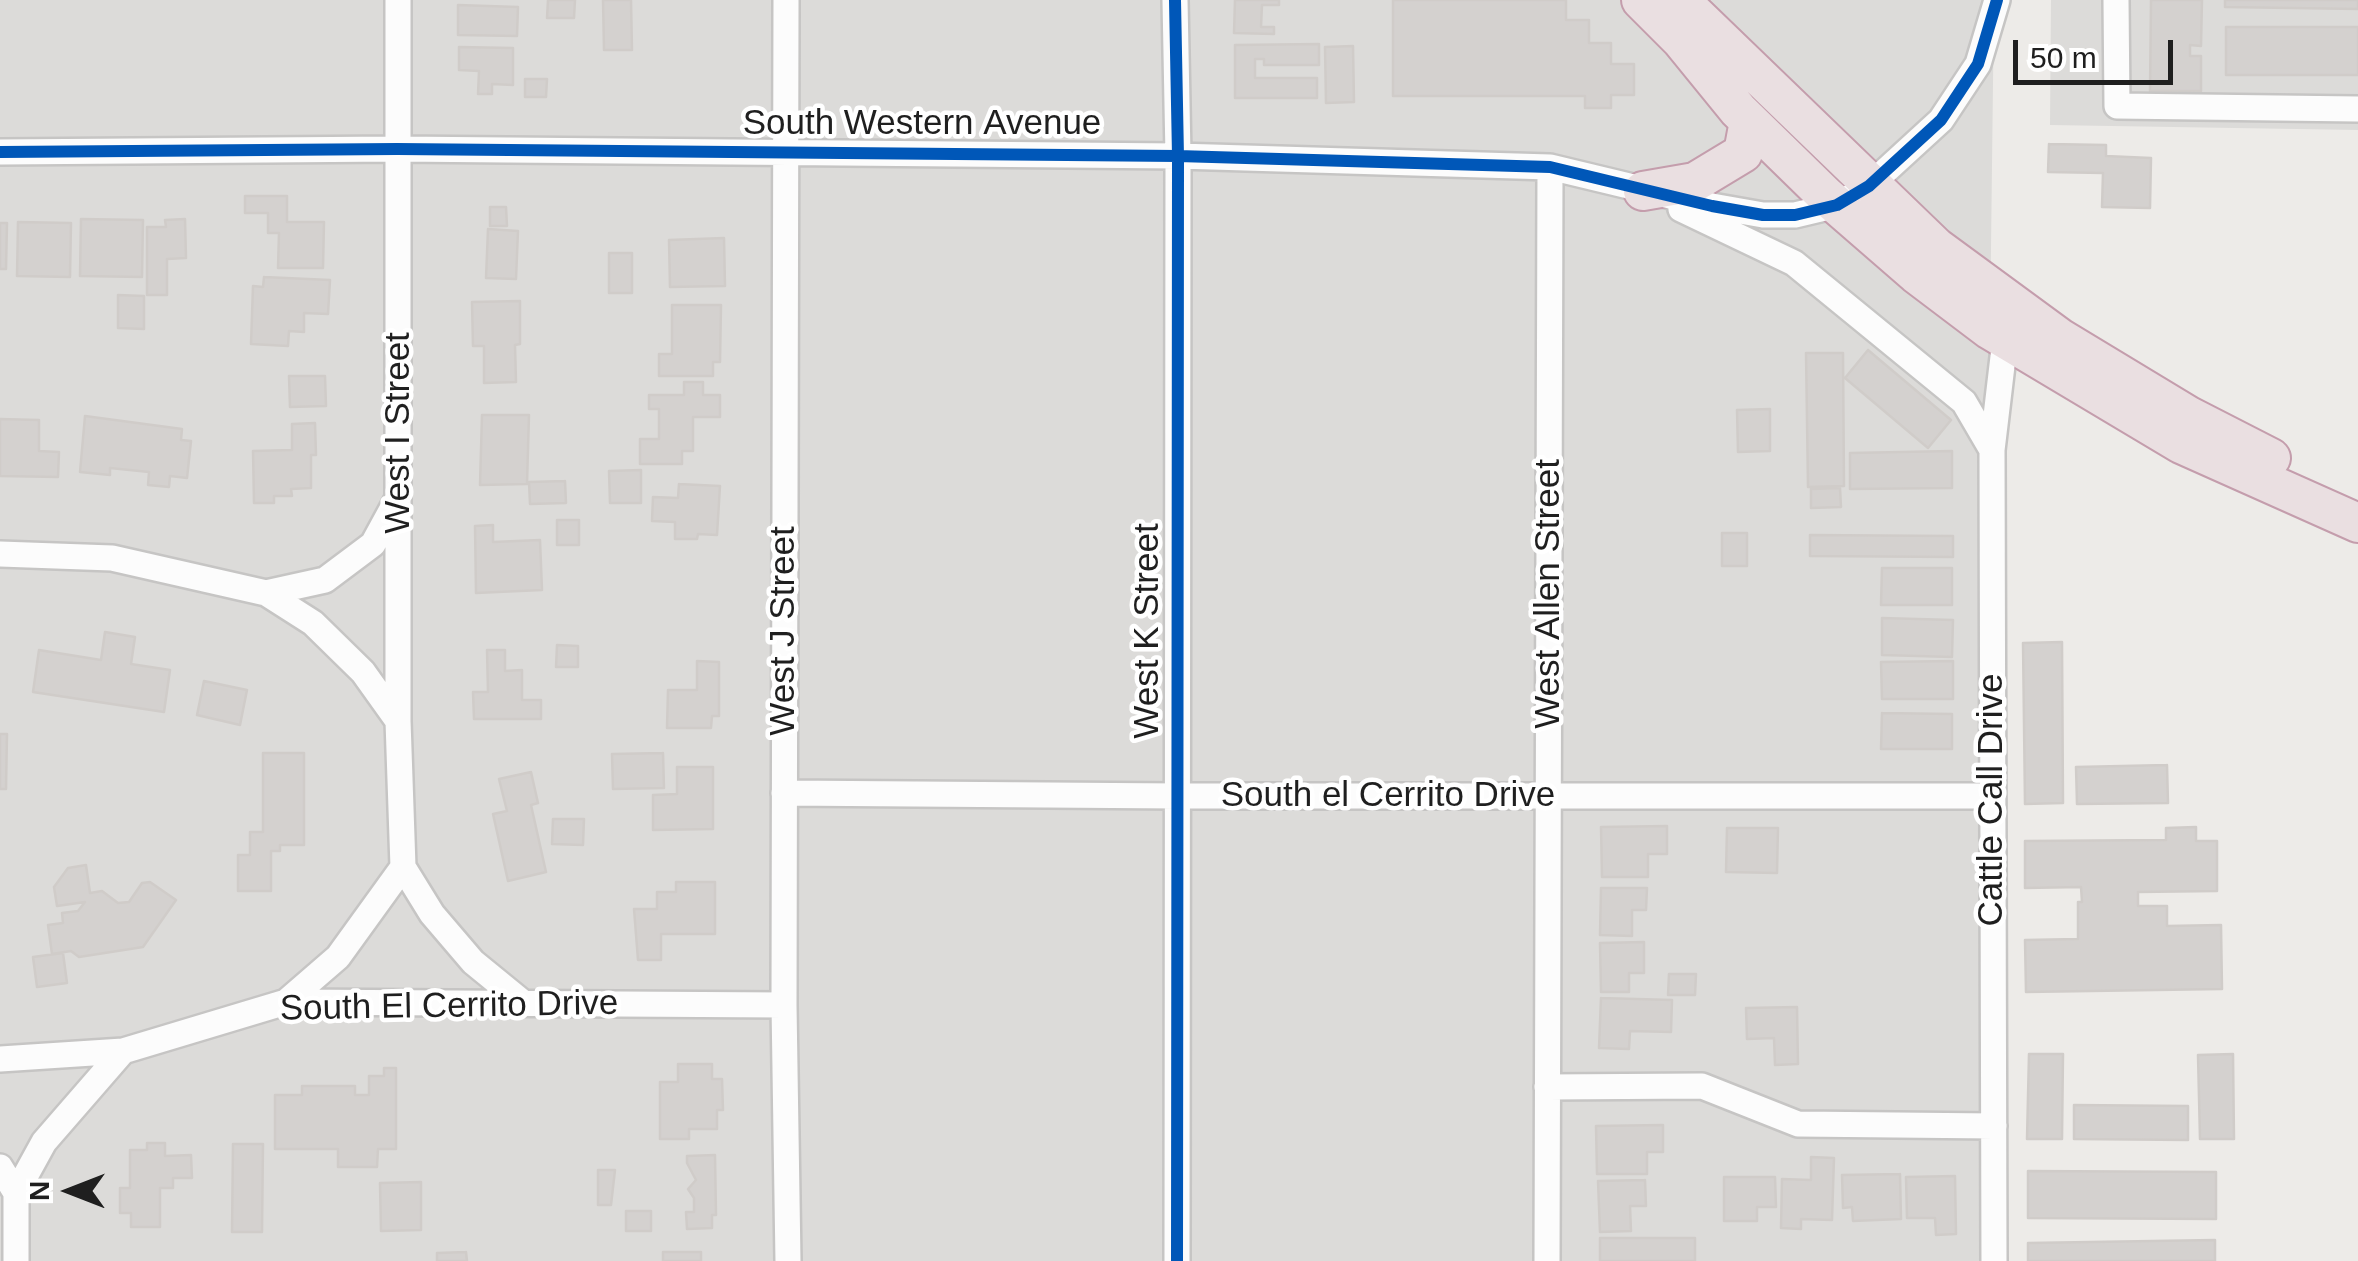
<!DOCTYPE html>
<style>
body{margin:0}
#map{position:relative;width:2358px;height:1261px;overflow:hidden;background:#edebe8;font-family:Arial,sans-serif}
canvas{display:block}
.north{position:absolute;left:20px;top:1141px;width:100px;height:100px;-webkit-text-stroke:8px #fff;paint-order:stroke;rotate:270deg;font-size:28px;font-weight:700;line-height:40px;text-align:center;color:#1f1f1f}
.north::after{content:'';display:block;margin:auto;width:35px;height:45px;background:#1f1f1f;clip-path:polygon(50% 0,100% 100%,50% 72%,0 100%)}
.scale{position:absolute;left:2013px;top:40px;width:160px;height:45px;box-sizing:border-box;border:5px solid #1f1f1f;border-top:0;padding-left:12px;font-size:30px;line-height:35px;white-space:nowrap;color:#1f1f1f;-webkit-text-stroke:8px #fff;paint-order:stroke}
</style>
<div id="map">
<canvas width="2358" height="1261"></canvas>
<div class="north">N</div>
<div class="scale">50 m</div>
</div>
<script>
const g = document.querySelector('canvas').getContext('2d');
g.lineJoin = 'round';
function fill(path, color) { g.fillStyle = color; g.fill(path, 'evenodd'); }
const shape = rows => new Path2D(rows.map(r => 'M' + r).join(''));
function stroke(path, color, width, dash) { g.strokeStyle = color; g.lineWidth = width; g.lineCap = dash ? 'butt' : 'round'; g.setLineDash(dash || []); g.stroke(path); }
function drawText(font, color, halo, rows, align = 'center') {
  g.font = font + ' Arial,sans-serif'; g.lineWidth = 9; g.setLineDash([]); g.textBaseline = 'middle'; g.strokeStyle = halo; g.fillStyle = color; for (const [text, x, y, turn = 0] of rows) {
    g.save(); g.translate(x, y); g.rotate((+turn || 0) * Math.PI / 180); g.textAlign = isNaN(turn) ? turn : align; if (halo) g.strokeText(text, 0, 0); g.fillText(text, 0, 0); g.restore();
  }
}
fill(shape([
 [0,0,1994,0,1990,330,1998,1261,0,1261],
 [2051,0,2358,0,2358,130,2050,125]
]), '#dcdbd9');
const building = shape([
 [548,0,575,0,574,18,547,18,548,0],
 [603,0,631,0,632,50,604,50,603,0],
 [1235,0,1279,0,1279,5,1262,5,1261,27,1274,27,1274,34,1234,33,1235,0],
 [1393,0,1566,0,1566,20,1589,20,1589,43,1611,43,1611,64,1634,64,1634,95,1611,95,1611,108,1585,108,1585,96,1393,96,1393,0],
 [2151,0,2202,0,2201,46,2190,45,2190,56,2201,56,2201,91,2150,91,2151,0],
 [2225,0,2358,0,2358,9,2225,7,2225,0],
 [458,5,518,7,517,36,458,35,458,5],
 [2226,27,2358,27,2358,75,2226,75,2226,27],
 [1319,44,1319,65,1264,65,1264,59,1255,59,1255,78,1317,78,1317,98,1235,98,1235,45,1319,44],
 [1353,46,1354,102,1326,103,1325,47,1353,46],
 [459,47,513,48,513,85,492,84,492,94,478,94,479,71,459,70,459,47],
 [525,79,547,79,546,97,525,97,525,79],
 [2049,144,2106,145,2106,156,2151,158,2150,208,2102,207,2103,173,2048,172,2049,144],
 [245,196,287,196,287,222,324,222,323,268,278,268,279,233,268,233,268,213,245,213,245,196],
 [490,207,506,207,507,226,490,226,490,207],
 [81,219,143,220,142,277,80,276,81,219],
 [185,219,186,258,167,259,167,295,147,295,147,227,166,227,165,220,185,219],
 [18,222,71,223,70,277,17,276,18,222],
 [0,223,7,223,6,269,0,269,0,223],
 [488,229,518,231,516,279,486,278,488,229],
 [724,238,725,286,670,287,669,240,724,238],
 [609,253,632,253,632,293,609,293,609,253],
 [264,277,330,280,328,314,304,313,304,332,289,331,288,346,251,344,253,286,263,287,264,277],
 [118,295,144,296,144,329,118,328,118,295],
 [520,301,520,344,515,345,516,382,484,383,484,346,473,346,472,302,520,301],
 [672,305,721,305,720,362,713,362,713,376,659,376,659,354,672,354,672,305],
 [1868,350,1951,420,1928,448,1845,378,1868,350],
 [1806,353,1843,353,1844,486,1808,487,1806,353],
 [289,376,325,376,326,406,290,407,289,376],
 [684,382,703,382,703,395,720,395,720,417,693,417,693,451,682,451,682,464,640,464,640,439,659,439,659,409,649,409,649,395,684,395,684,382],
 [1770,409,1770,451,1738,452,1737,410,1770,409],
 [482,415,529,415,527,484,480,485,482,415],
 [85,416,182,429,181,440,191,441,187,478,170,476,169,487,148,485,149,472,110,468,110,475,80,472,85,416],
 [0,419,39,420,39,451,59,452,58,477,0,476,0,419],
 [315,423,316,455,311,455,311,488,291,489,292,496,274,496,274,503,254,503,253,451,292,450,292,424,315,423],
 [1952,451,1952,488,1850,489,1850,453,1952,451],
 [641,470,641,503,610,503,609,471,641,470],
 [565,481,566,503,530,504,529,482,565,481],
 [679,484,720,486,717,535,698,534,697,539,675,539,675,522,652,521,653,497,678,498,679,484],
 [1840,488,1841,507,1811,508,1811,489,1840,488],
 [557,520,579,520,579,545,557,545,557,520],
 [493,525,493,542,540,540,542,590,476,593,475,526,493,525],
 [1722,533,1747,533,1747,566,1722,566,1722,533],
 [1810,535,1953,536,1953,557,1810,556,1810,535],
 [1882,568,1952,568,1952,605,1881,605,1882,568],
 [1882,618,1953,620,1952,657,1882,655,1882,618],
 [105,632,135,637,131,664,170,670,164,712,33,692,39,650,101,660,105,632],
 [2062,642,2063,803,2025,804,2023,643,2062,642],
 [557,645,578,646,578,667,556,667,557,645],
 [487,650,505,650,505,671,522,670,522,700,541,700,541,719,474,719,473,692,488,692,487,650],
 [697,661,719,662,719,716,712,716,711,728,667,728,668,690,697,690,697,661],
 [1953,661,1953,699,1882,699,1881,662,1953,661],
 [204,681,247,690,240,725,197,715,204,681],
 [1882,713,1952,714,1952,749,1881,749,1882,713],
 [0,734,7,734,6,789,0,789,0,734],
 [263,753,304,753,304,845,280,845,280,851,271,851,271,891,238,891,238,855,250,855,250,832,263,832,263,753],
 [663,753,664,788,613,789,612,754,663,753],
 [2167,765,2168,803,2077,804,2076,767,2167,765],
 [677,767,713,767,713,829,653,830,653,795,677,794,677,767],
 [531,772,538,803,531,805,546,872,508,881,493,814,507,811,499,779,531,772],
 [553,819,584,819,583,845,552,844,553,819],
 [1667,826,1667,854,1648,854,1648,877,1602,877,1601,827,1667,826],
 [2196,827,2196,841,2217,841,2217,891,2138,892,2138,906,2167,906,2167,926,2221,925,2222,989,2026,992,2025,940,2078,939,2078,902,2082,902,2081,887,2025,888,2025,841,2166,840,2166,828,2196,827],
 [1727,828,1778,828,1777,873,1726,872,1727,828],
 [86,865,90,893,102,891,118,903,129,902,142,883,150,882,176,900,143,947,79,957,71,951,52,954,48,925,63,923,62,913,78,911,85,902,57,906,54,887,68,868,86,865],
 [676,882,715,882,715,934,661,934,661,960,638,960,634,909,657,909,657,892,676,892,676,882],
 [1601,888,1647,888,1646,910,1632,910,1632,936,1600,935,1601,888],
 [1644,942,1644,973,1629,973,1629,992,1601,992,1600,943,1644,942],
 [63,953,67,983,37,987,33,957,63,953],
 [1669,974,1696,974,1695,995,1668,995,1669,974],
 [1601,998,1672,1000,1671,1032,1630,1031,1629,1049,1599,1048,1601,998],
 [1797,1007,1798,1064,1775,1065,1774,1038,1747,1039,1746,1008,1797,1007],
 [2029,1054,2063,1054,2062,1139,2027,1139,2029,1054],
 [2233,1054,2234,1139,2200,1139,2198,1055,2233,1054],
 [678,1064,712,1064,712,1079,722,1079,723,1110,717,1110,717,1129,689,1129,689,1139,660,1139,660,1082,678,1082,678,1064],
 [384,1068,396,1068,396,1149,378,1149,377,1167,338,1167,338,1149,275,1149,275,1095,302,1095,302,1086,355,1086,355,1095,369,1095,369,1076,384,1076,384,1068],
 [2074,1105,2188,1106,2188,1140,2074,1139,2074,1105],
 [1663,1125,1663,1152,1647,1152,1647,1174,1597,1174,1596,1126,1663,1125],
 [147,1143,165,1143,165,1156,191,1155,192,1178,173,1178,173,1188,160,1188,160,1227,131,1227,131,1213,120,1213,120,1188,130,1188,130,1150,147,1150,147,1143],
 [233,1144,263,1144,262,1232,232,1232,233,1144],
 [715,1155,716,1215,712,1215,712,1228,687,1229,686,1212,694,1212,694,1198,688,1189,696,1180,687,1163,687,1156,715,1155],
 [1811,1157,1834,1158,1832,1220,1801,1219,1801,1229,1781,1228,1782,1179,1811,1180,1811,1157],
 [598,1170,615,1170,611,1205,598,1205,598,1170],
 [2028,1171,2216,1172,2216,1219,2028,1218,2028,1171],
 [1900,1174,1901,1219,1853,1221,1852,1207,1843,1208,1842,1175,1900,1174],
 [1955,1176,1956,1234,1936,1235,1935,1218,1907,1218,1906,1177,1955,1176],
 [1724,1177,1775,1177,1776,1207,1757,1207,1757,1221,1724,1221,1724,1177],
 [1645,1180,1646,1206,1630,1206,1631,1231,1600,1232,1598,1181,1645,1180],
 [421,1182,421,1230,381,1231,380,1183,421,1182],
 [626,1211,651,1211,651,1231,626,1231,626,1211],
 [1600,1238,1695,1238,1695,1261,1600,1261,1600,1238],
 [2215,1240,2215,1261,2028,1261,2028,1243,2215,1240],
 [466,1252,467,1261,437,1261,437,1253,466,1252],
 [663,1252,701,1252,701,1261,663,1261,663,1252]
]);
fill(building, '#d4d1cf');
stroke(building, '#d0ccc9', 2.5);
const minor = shape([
 [398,0,398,721,403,867,432,914,473,962,522,1002],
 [786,0,784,1005,788,1261],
 [1175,0,1178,156,1177,1261],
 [2116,0,2117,106,2358,109],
 [0,152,397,149,1178,156,1550,167,1712,206,1763,215,1795,215,1837,205,1869,186,1941,120,1978,64,1997,0],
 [1681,209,1794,263,1964,402,1992,450],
 [0,554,112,558,266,593,313,623,363,672,398,721],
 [266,593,325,580,373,544,397,500],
 [784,793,1178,796,1991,796],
 [286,1002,338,957,403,867],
 [0,1059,123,1051,286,1002,784,1005],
 [1547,1087,1702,1086,1798,1124,1994,1126],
 [0,1167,16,1193,16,1261],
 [16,1193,44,1142,123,1051],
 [1547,1261,1550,167],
 [1994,1261,1992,450,2005,340]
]);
const highway = shape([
 [1641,0,1681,40,1738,110,1825,195,1916,274,1990,330,2181,444,2358,523],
 [1680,0,1936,247,2060,338,2189,416,2271,458],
 [1643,191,1695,182,1743,153,1749,121]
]);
stroke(minor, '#c6c5c4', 30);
stroke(highway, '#c49dac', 42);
stroke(minor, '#fcfcfc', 25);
stroke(highway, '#eadfe1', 38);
stroke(shape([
 [1175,0,1178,156,1177,1261],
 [0,152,397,149,1178,156,1550,167,1712,206,1763,215,1795,215,1837,205,1869,186,1941,120,1978,64,1997,0]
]), '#0057b8', 12);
drawText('35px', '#1f1f1f', '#fff', [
 ["South Western Avenue",922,124],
 ["West I Street",399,433,-90],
 ["West Allen Street",1549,594,-90],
 ["West J Street",784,631,-90],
 ["West K Street",1148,631,-90],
 ["South el Cerrito Drive",1388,796],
 ["Cattle Call Drive",1992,800,-90],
 ["South El Cerrito Drive",449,1007,-1]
]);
</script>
